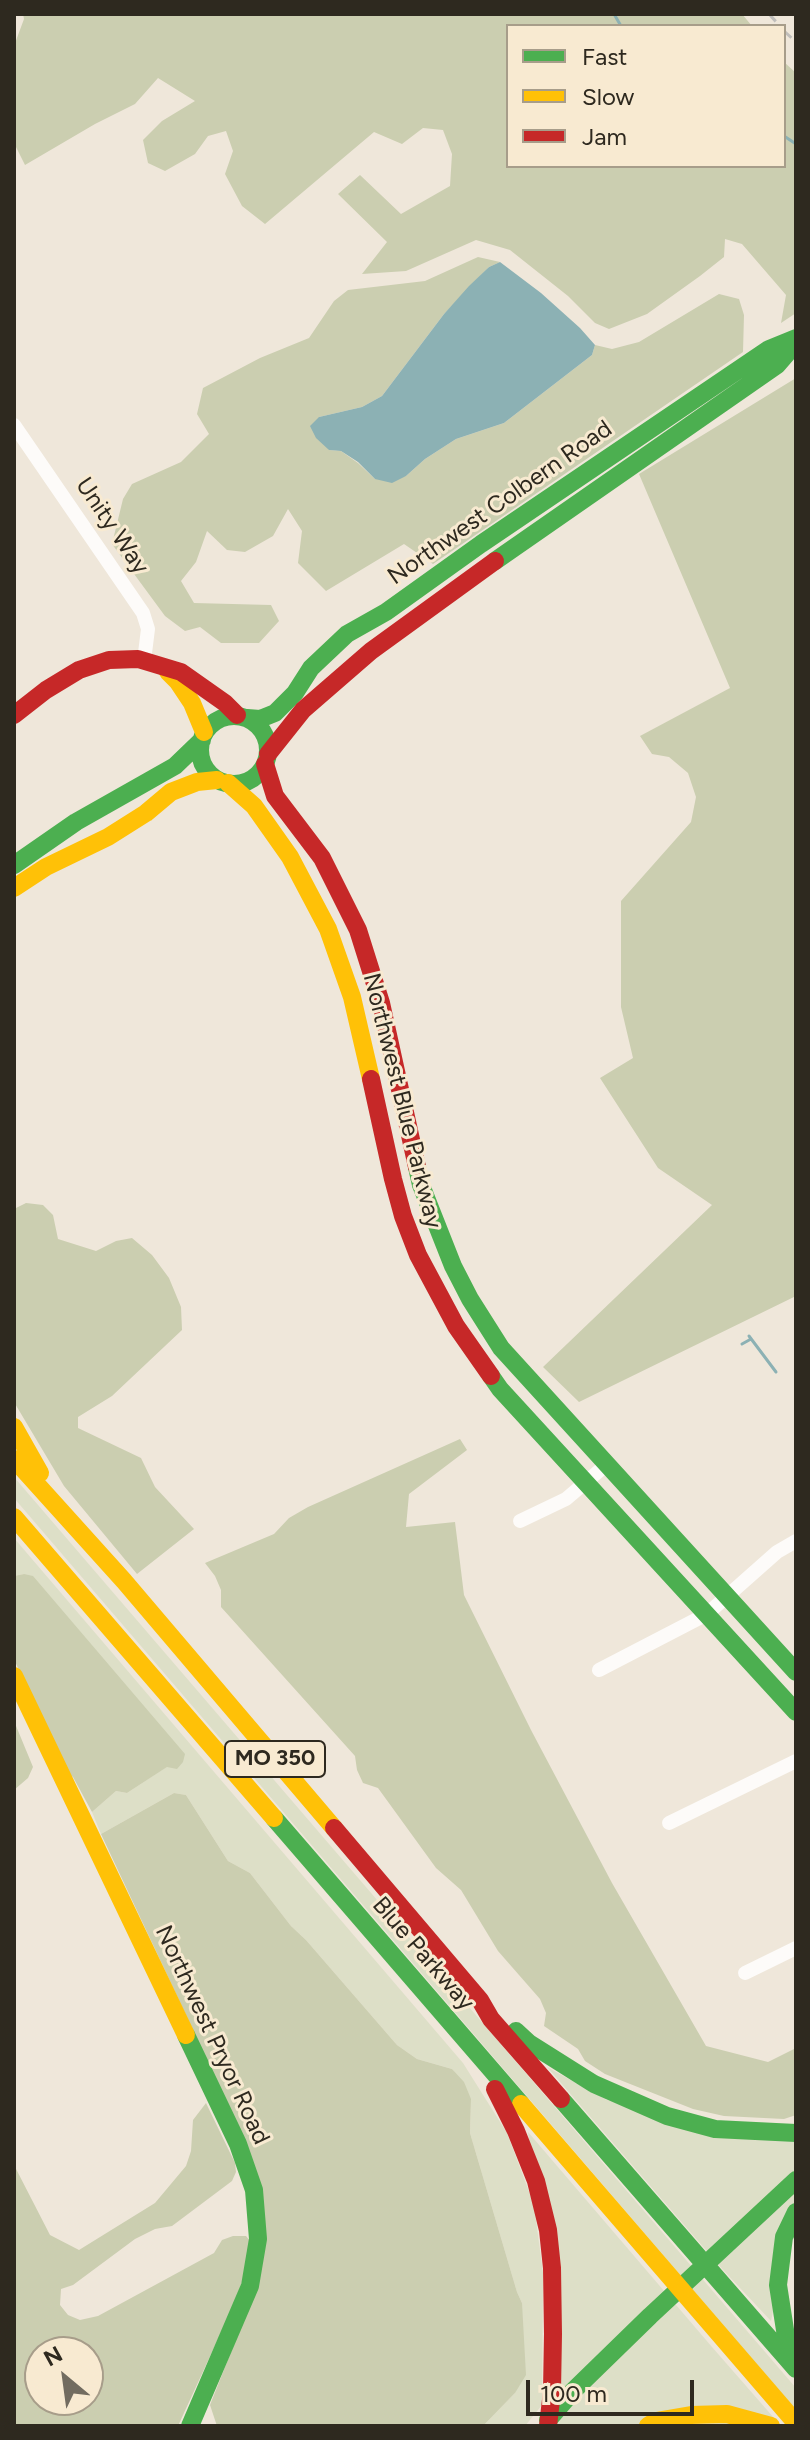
<!DOCTYPE html>
<style>
body{margin:0}
#map{position:relative;width:810px;height:2440px;overflow:hidden;background:#efe7da;font-family:Figtree,sans-serif}
canvas{display:block}
.frame{position:absolute;inset:0;border:16px solid #2e291f;pointer-events:none}
.legend{position:absolute;left:506px;top:24px;width:280px;height:144px;box-sizing:border-box;background:#f8ead1;border:2px solid #a79d8a;margin:0;padding:10px 14px;list-style:none;font-size:24px;color:#2e291f}
.legend li{display:flex;align-items:center;gap:16px;height:40px}
.legend b{width:40px;border:2px solid #a79d8a}
.north{position:absolute;left:24px;top:2336px;width:80px;height:80px;box-sizing:border-box;background:#f8ead1;border:2px solid #a79d8a;border-radius:50%;rotate:331deg;font-size:22px;font-weight:700;line-height:32px;text-align:center;color:#2e291f}
.north::after{content:'';display:block;margin:auto;width:28px;height:36px;background:#726c60;clip-path:polygon(50% 0,100% 100%,50% 72%,0 100%)}
.scale{position:absolute;left:526px;top:2380px;width:168px;height:36px;box-sizing:border-box;border:4px solid #2e291f;border-top:0;padding-left:10px;font-size:24px;line-height:28px;white-space:nowrap;color:#2e291f;-webkit-text-stroke:6px #f8ead1;paint-order:stroke}
</style>
<div id="map">
<canvas width="810" height="2440"></canvas>
<div class="frame"></div>
<ul class="legend">
<li><b style="height:10px;background:#4caf50"></b>Fast</li>
<li><b style="height:10px;background:#ffc107"></b>Slow</li>
<li><b style="height:10px;background:#c62828"></b>Jam</li>
</ul>
<div class="north">N</div>
<div class="scale">100 m</div>
</div>
<script>
const g = document.querySelector('canvas').getContext('2d');
g.lineJoin = 'round';
function fill(path, color) { g.fillStyle = color; g.fill(path, 'evenodd'); }
const shape = rows => new Path2D(rows.map(r => 'M' + r).join(''));
function stroke(path, color, width, dash) { g.strokeStyle = color; g.lineWidth = width; g.lineCap = dash ? 'butt' : 'round'; g.setLineDash(dash || []); g.stroke(path); }
function drawText(font, color, halo, rows, align = 'center') {
  g.font = font + ' Figtree,sans-serif'; g.lineWidth = 6; g.setLineDash([]); g.textBaseline = 'middle'; g.strokeStyle = halo; g.fillStyle = color; for (const [text, x, y, turn = 0] of rows) {
    g.save(); g.translate(x, y); g.rotate((+turn || 0) * Math.PI / 180); g.textAlign = isNaN(turn) ? turn : align; if (halo) g.strokeText(text, 0, 0); g.fillText(text, 0, 0); g.restore();
  }
}
fill(shape([
 [14,1477,796,2388,796,2410,14,1498],
 [14,1538,463,2063,507,2133,534,2205,543,2273,542,2405,525,2426,483,2426,515,2393,522,2303,517,2292,470,2133,471,2100,452,2069,417,2059,397,2045,306,1940,291,1926,250,1873,228,1861,186,1795,174,1793,101,1834,92,1812,116,1791,127,1793,168,1766,24,1574,14,1576],
 [547,2067,607,2100,796,2141,796,2201,771,2321,725,2272],
 [528,2132,712,2347,781,2426,645,2421,636,2426,553,2426,557,2372]
]), '#dddfc7');
fill(shape([
 [23,14,742,14,752,26,508,26,508,166,784,166,784,62,796,73,796,313,781,323,786,295,742,244,725,239,724,257,700,276,647,314,609,329,595,323,568,296,510,250,476,240,406,271,362,274,387,242,338,194,360,175,401,214,450,186,452,154,443,130,423,128,402,144,374,132,265,224,242,206,225,174,233,151,226,131,208,136,195,154,165,171,148,163,143,140,162,121,195,101,158,78,135,104,95,124,25,165,14,143,14,46,24,19],
 [478,257,500,262,489,267,444,314,382,396,362,407,319,417,329,450,341,451,358,463,375,479,406,476,425,459,456,439,504,423,592,355,595,345,612,349,639,342,719,294,739,299,744,315,743,352,433,564,404,544,326,591,298,563,302,531,288,509,273,536,245,552,227,550,207,531,196,562,181,581,194,603,271,605,279,621,259,643,221,643,200,627,185,631,165,616,112,544,123,499,132,484,181,462,209,434,197,414,203,388,260,358,309,338,334,301,348,290,425,281],
 [796,378,796,1296,579,1402,543,1367,712,1205,658,1168,600,1078,633,1058,621,1007,621,901,691,822,696,797,688,773,669,757,652,754,640,736,730,688,639,474],
 [26,1203,43,1205,53,1215,58,1239,96,1251,116,1241,132,1238,152,1255,169,1278,181,1307,182,1330,112,1396,78,1417,78,1428,141,1458,155,1487,194,1529,137,1574,64,1486,14,1402,14,1209],
 [460,1439,467,1450,409,1494,406,1527,455,1522,464,1595,531,1730,612,1883,706,2046,768,2062,796,2048,796,2115,784,2119,724,2116,693,2109,605,2074,585,2061,578,2049,544,2026,546,2013,540,1999,498,1951,461,1890,436,1868,378,1788,363,1783,357,1770,355,1756,221,1607,221,1590,215,1576,205,1563,274,1534,289,1518,308,1507],
 [24,1574,33,1576,185,1754,183,1762,177,1769,167,1767,127,1793,116,1791,92,1812,73,1777,63,1770,14,1659,14,1576],
 [14,1721,33,1767,28,1778,14,1790],
 [174,1793,186,1795,228,1861,250,1873,291,1926,306,1940,397,2045,417,2059,452,2069,464,2082,471,2099,470,2133,517,2292,522,2303,526,2375,515,2393,483,2426,217,2426,210,2405,256,2289,239,2128,101,1834],
 [206,2103,235,2163,236,2172,232,2181,172,2226,155,2229,135,2239,73,2285,61,2289,60,2305,68,2315,80,2320,98,2316,214,2253,222,2240,233,2236,246,2236,251,2242,243,2279,234,2304,178,2426,14,2426,14,2165,50,2235,79,2250,155,2203,186,2166,191,2151,193,2120],
 [40,2352,88,2352,88,2400,40,2400]
]), '#cbceb0');
fill(shape([
 [500,262,541,293,580,328,595,345,592,355,504,423,456,439,425,459,406,476,392,483,375,479,358,462,341,451,329,450,316,438,310,426,319,417,362,407,382,396,444,314,469,286,489,267]
]), '#8cb1b4');
stroke(shape([
 [614,14,621,26],
 [784,136,796,144],
 [749,1336,776,1372],
 [742,1344,751,1339]
]), '#8cb1b4', 3);
stroke(shape([
 [14,425,143,613,148,629,144,661],
 [520,1521,566,1499,606,1465],
 [599,1670,707,1614,777,1552,796,1541],
 [669,1823,796,1761],
 [745,1973,796,1948]
]), '#fdfbf9', 14);
stroke(shape([
 [495,561,777,365,796,343],
 '200 750a34 34 0 1 1 68 0a34 34 0 1 1-68 0Z',
 [247,718,260,719,275,713,295,693,311,668,347,634,386,612,481,544,769,349,796,338],
 [14,865,76,822,175,766,202,740],
 [417,1167,421,1185,453,1266,470,1299,501,1348,796,1672],
 [491,1376,500,1389,796,1712],
 [274,1818,521,2104],
 [516,2031,529,2043,594,2084,667,2116,715,2129,796,2133],
 [186,2035,238,2144,254,2190,258,2239,250,2286,190,2426],
 [561,2099,796,2369],
 [790,2362,778,2285,784,2237,796,2212],
 [548,2420,573,2391,650,2316,796,2180]
]), '#4caf50', 18);
stroke(shape([
 [168,672,178,682,192,703,204,732],
 [228,783,254,806,290,857,328,929,352,997,371,1079],
 [14,888,46,867,108,837,146,813,171,792,197,782,217,780],
 [14,1427,40,1473],
 [14,1459,124,1581,334,1828],
 [14,1517,274,1818],
 [14,1676,186,2035],
 [521,2104,796,2423],
 [648,2426,656,2421,691,2415,727,2414,771,2426]
]), '#ffc107', 18);
stroke(shape([
 [14,715,46,690,79,670,109,660,138,659,181,672,225,703,237,715],
 [268,754,303,710,371,651,495,561],
 [265,764,275,796,322,858,358,930,381,1003,417,1167],
 [371,1079,393,1179,403,1216,418,1255,456,1326,491,1376],
 [334,1828,480,2000,491,2019,561,2099],
 [495,2089,516,2131,536,2181,548,2230,552,2268,553,2334,552,2391,548,2426]
]), '#c62828', 18);
stroke(shape([
 [769,14,780,26],
 [784,31,796,42]
]), '#c0bebb', 3, [10, 10]);
for (const [x, y, w] of [
 [275,1759,100]
]) { const box = new Path2D(); box.roundRect(x - w / 2, y - 18, w, 36, 6); g.fillStyle = '#f8ead1'; g.fill(box); stroke(box, '#2e291f', 2); }
drawText('bold 22px', '#2e291f', null, [
 ["MO 350",275,1759]
]);
drawText('24px', '#2e291f', '#f8ead1', [
 ["Northwest Colbern Road",500,503,-35],
 ["Unity Way",112,526,56],
 ["Northwest Blue Parkway",402,1101,76],
 ["Blue Parkway",423,1954,49],
 ["Northwest Pryor Road",212,2035,65]
]);
</script>
